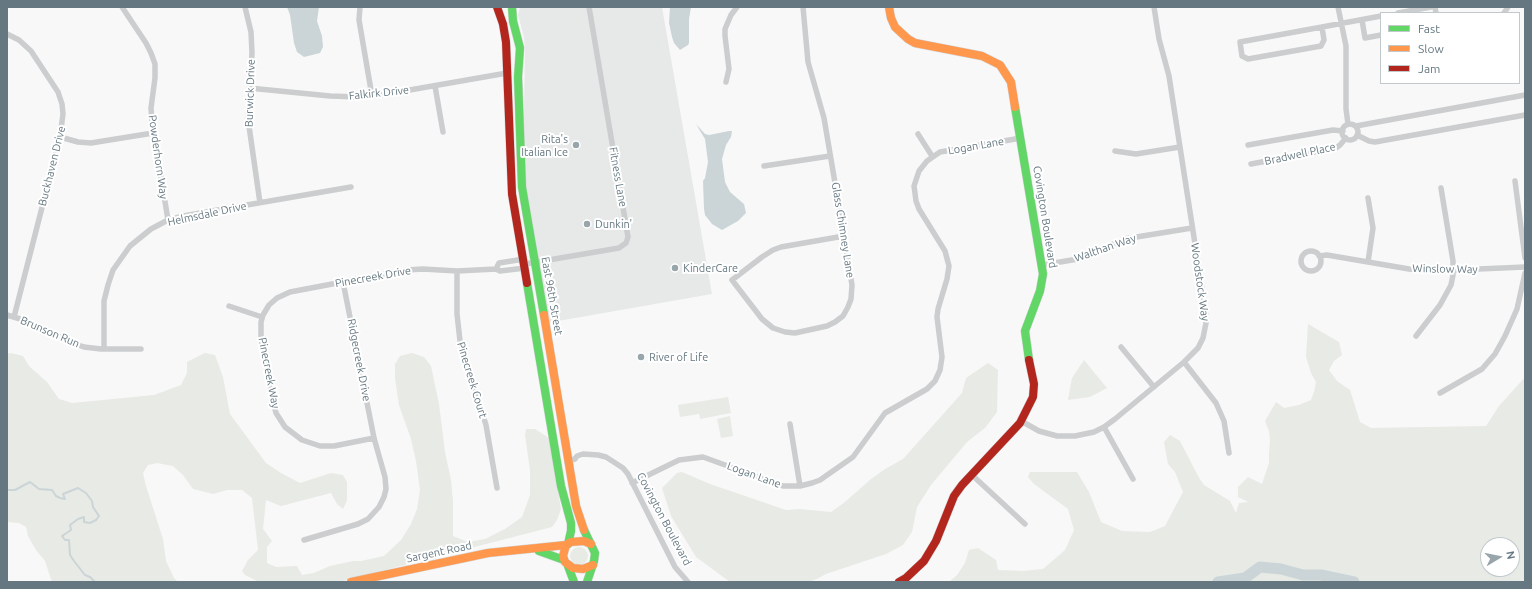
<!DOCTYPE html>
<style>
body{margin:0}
#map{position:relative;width:1532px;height:589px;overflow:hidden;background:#f8f8f8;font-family:Ubuntu,sans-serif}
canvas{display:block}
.frame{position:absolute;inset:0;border:8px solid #657881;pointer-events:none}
.legend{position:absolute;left:1380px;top:12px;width:140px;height:72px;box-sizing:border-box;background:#fff;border:1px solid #c1c9cd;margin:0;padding:5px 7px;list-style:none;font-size:12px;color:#657881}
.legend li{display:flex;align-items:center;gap:8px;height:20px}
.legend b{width:20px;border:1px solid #c1c9cd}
.north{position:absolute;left:1480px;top:537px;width:40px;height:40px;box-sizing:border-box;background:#fff;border:1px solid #c1c9cd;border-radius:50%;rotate:80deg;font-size:11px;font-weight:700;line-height:16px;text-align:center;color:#657881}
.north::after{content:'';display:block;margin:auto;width:14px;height:18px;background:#98a5ab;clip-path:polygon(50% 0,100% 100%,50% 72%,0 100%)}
</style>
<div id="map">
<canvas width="1532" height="589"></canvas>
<div class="frame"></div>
<ul class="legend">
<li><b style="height:5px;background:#63d668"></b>Fast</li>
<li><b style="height:5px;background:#ff974d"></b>Slow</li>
<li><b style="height:5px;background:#b3261e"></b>Jam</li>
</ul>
<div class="north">N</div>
</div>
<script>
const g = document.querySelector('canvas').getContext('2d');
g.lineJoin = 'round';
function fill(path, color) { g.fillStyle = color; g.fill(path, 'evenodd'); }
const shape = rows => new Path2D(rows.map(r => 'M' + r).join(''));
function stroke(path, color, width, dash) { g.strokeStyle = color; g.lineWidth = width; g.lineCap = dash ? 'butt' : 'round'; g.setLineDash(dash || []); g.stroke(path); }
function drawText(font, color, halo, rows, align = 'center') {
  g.font = font + ' Ubuntu,sans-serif'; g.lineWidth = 4; g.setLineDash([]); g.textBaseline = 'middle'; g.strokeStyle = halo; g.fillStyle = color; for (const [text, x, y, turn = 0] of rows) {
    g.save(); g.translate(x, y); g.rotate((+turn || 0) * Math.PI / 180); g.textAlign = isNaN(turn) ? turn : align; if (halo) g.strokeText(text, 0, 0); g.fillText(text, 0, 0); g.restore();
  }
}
fill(shape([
 [520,7,662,7,712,294,547,323,523,170,525,51,524,37,518,15]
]), '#e7e9e8');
fill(shape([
 [1308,324,1339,342,1342,355,1334,361,1329,370,1337,381,1350,390,1360,422,1371,428,1486,426,1499,406,1525,377,1525,582,949,582,957,575,965,563,969,550,978,548,996,560,998,570,1023,571,1043,569,1065,550,1074,530,1068,509,1034,484,1028,477,1030,472,1077,472,1089,492,1101,522,1122,531,1150,532,1165,526,1183,492,1175,472,1168,464,1164,442,1170,435,1180,441,1198,476,1204,485,1230,501,1236,513,1239,503,1248,502,1238,497,1238,487,1248,477,1262,484,1269,463,1269,454,1270,440,1269,431,1265,421,1276,402,1284,408,1299,405,1311,400,1314,392,1316,382,1311,373,1306,357],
 [1488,545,1512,545,1512,569,1488,569],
 [11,353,23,356,29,366,47,382,59,399,72,403,154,395,181,385,187,373,187,362,205,353,215,355,223,377,230,414,266,463,281,473,300,483,331,473,343,475,347,482,347,501,343,509,337,504,331,493,281,506,266,500,263,529,272,541,267,547,267,563,276,567,297,566,302,575,314,573,330,566,353,561,361,561,384,556,401,540,411,524,417,509,420,490,416,461,411,439,399,405,395,378,395,364,400,356,412,353,424,357,431,366,439,404,445,452,451,480,453,502,453,536,468,542,485,539,505,529,522,517,530,495,530,470,525,435,526,429,535,429,549,438,561,509,557,520,552,527,339,582,259,582,245,575,242,571,248,560,258,550,252,498,242,490,227,490,213,494,193,489,183,475,173,466,157,463,148,465,143,473,146,486,163,539,166,561,174,578,178,582,52,582,45,561,36,550,28,536,26,527,19,523,7,522,7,354],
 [1084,360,1107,388,1090,397,1068,400,1072,378],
 [988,363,998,370,997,412,985,428,967,442,931,485,917,507,912,532,903,545,886,554,826,574,817,579,807,582,762,581,760,582,730,582,696,557,671,516,662,488,677,473,682,472,710,484,786,510,800,509,831,512,845,502,871,479,885,469,903,459,962,393,966,378],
 [728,397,731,413,700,419,699,414,680,417,678,405],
 [730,416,733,436,721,438,717,419],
 '570 556a9 9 0 1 1 18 0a9 9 0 1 1-18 0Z'
]), '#e8eae5');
fill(shape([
 [287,7,319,7,317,21,322,36,323,47,320,53,304,57,297,52,294,43,290,15],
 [670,7,691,7,689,19,689,43,688,45,680,50,674,43,672,37,669,23],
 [696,124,705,134,709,135,729,131,732,131,731,137,726,145,722,159,725,182,730,192,744,204,746,213,738,221,722,230,712,224,705,215,704,209,703,181,705,178,708,162,705,139]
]), '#cbd5d7');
stroke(shape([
 [7,490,15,490,30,482,39,489,52,490,56,496,60,498,65,499,63,494,78,488,86,493,92,501,93,507,99,516,96,520,90,523,84,522,84,517,78,519,70,525,71,530,62,536,65,540,69,540,70,555,74,561,85,575,90,577,95,582]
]), '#cbd5d7', 2);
stroke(shape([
 [1218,582,1245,578,1260,567,1281,569,1303,575,1321,575,1354,582]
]), '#cbd5d7', 11);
const fast = shape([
 [512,7,513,21,520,48,518,77,522,187,544,315],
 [1015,107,1043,274,1040,291,1025,331,1029,360],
 [527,283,561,486,571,523,571,531,568,544],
 [584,530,595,553,594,561,587,582],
 [539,551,564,560],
 [568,566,574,582]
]);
const slow = shape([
 [889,7,891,18,895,27,908,39,915,43,982,56,1000,65,1011,82,1015,107],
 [544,315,576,506,584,530],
 [591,544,584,541,571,542,566,545,563,556,565,562,573,568,583,569,593,565],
 [351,582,488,553,566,545]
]);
const jam = shape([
 [497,7,503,24,506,42,512,194,527,283],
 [899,582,906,578,924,561,936,541,954,496,962,485,1020,423,1033,397,1034,384,1029,360]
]);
stroke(fast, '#d4d5d6', 9);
stroke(slow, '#d4d5d6', 9);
stroke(jam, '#d4d5d6', 9);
stroke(shape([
 [122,7,146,43,151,53,155,64,155,78,151,108,152,122,168,220],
 [245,7,251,32,252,53,248,119,260,203],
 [360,7,359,20,372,96],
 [803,7,808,62,824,118,844,236,852,285,851,299,848,307,843,316,835,322,827,326,795,333,785,332,773,328,762,319,732,280,762,257,773,250,781,247,844,236],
 [1338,7,1346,46,1346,109,1348,124],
 [1435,7,1436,13],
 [1398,13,1431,7],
 [1504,13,1508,7],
 [1362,20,1365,38,1381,35],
 [1322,27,1324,40,1321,46,1248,59,1242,56,1240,42,1322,27],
 [1322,27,1381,16],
 [7,34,19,40,31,51,58,92,62,104,63,114,60,137,14,317],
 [726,82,729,69,725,36,725,29,731,15,737,7],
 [435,86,443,132],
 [249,88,330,96,358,97,381,95,507,73],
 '1342 132a8 8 0 1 1 16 0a8 8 0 1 1-16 0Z',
 [1356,126,1525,95],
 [918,134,932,156],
 [1357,135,1369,141,1375,142,1525,115],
 [60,137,78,142,91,143,153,133],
 [1248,145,1333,130,1343,131],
 [1115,151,1136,154,1180,147],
 [1251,164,1336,148,1340,145,1346,138],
 [764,166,830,156],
 [1515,181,1525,258],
 '1301 261a10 10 0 1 1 20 0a10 10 0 1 1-20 0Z',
 [1319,256,1327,255,1409,269,1432,271,1525,267],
 [1368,262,1373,228,1368,198],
 [525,264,619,248,626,243,628,237,589,7],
 [1042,265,1084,258,1124,239,1192,228],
 [496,269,499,263,524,259],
 [457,271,457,314,460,341,486,425,497,488],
 [229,306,262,317],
 [7,315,27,321,73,343,84,347,101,349,141,349],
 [1416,336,1440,305,1451,285,1453,275,1453,261,1441,188],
 [1121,347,1154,387],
 [104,349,104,301,108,285,113,270,130,246,151,229,168,220,183,216,351,187],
 [1184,362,1216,403,1224,421,1229,453],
 [1440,393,1482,369,1495,354,1505,336,1517,309,1525,273],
 [1021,421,1039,431,1057,436,1075,436,1094,432,1104,427,1115,419,1184,362,1198,348,1203,338,1206,323,1206,315,1169,76,1159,39,1154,7],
 [790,424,800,486],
 [1104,427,1133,479],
 [374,438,334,446,320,446,302,440,285,427,276,413,274,405,261,339,261,322,263,315,269,305,277,298,290,292,406,270,423,269,457,271,496,269,500,271,525,268],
 [568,461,575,459,577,456,583,454,598,455,606,457,623,468,628,474,675,567,688,582],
 [972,475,1025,524],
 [632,483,679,460,703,457,783,486,800,486,812,483,820,480,853,457,885,413,927,389,935,381,940,370,942,357,937,317,938,309,947,279,949,266,945,251,919,209,916,201,914,186,919,171,927,161,940,152,1021,138],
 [304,540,358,524,368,519,379,507,384,497,386,489,385,477,374,438,343,282]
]), '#cbcdce', 5.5);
stroke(fast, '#63d668', 8);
stroke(slow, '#ff974d', 8);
stroke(jam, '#b3261e', 8);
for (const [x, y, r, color] of [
 [576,145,4,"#98a5ab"],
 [587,224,4,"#98a5ab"],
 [675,268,4,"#98a5ab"],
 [641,357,4,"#98a5ab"]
]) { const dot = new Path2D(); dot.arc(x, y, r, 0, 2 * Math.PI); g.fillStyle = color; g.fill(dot); stroke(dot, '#fff', 1.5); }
drawText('11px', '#657881', '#fff', [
 ["Burwick Drive",250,93,-88],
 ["Falkirk Drive",379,93,-6],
 ["Logan Lane",976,146,-10],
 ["Bradwell Place",1300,154,-12],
 ["Powderhorn Way",158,157,82],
 ["Buckhaven Drive",52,166,-76],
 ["Fitness Lane",618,177,80],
 ["Helmsdale Drive",207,214,-12],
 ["Covington Boulevard",1045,217,81],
 ["Glass Chimney Lane",843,230,81],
 ["Walthan Way",1105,248,-19],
 ["Winslow Way",1445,269,1],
 ["Pinecreek Drive",373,277,-10],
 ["Woodstock Way",1200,282,82],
 ["East 96th Street",552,296,80],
 ["Brunson Run",50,332,23],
 ["Ridgecreek Drive",359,360,79],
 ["Pinecreek Way",269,373,79],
 ["Pinecreek Court",472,380,73],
 ["Logan Lane",754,475,20],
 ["Covington Boulevard",664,519,62],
 ["Sargent Road",439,552,-12]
]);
drawText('11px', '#657881', '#fff', [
 ["Rita's",568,139,"right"],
 ["Italian Ice",568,152,"right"],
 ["Dunkin'",595,224],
 ["KinderCare",683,268],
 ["River of Life",649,357]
], 'left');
</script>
